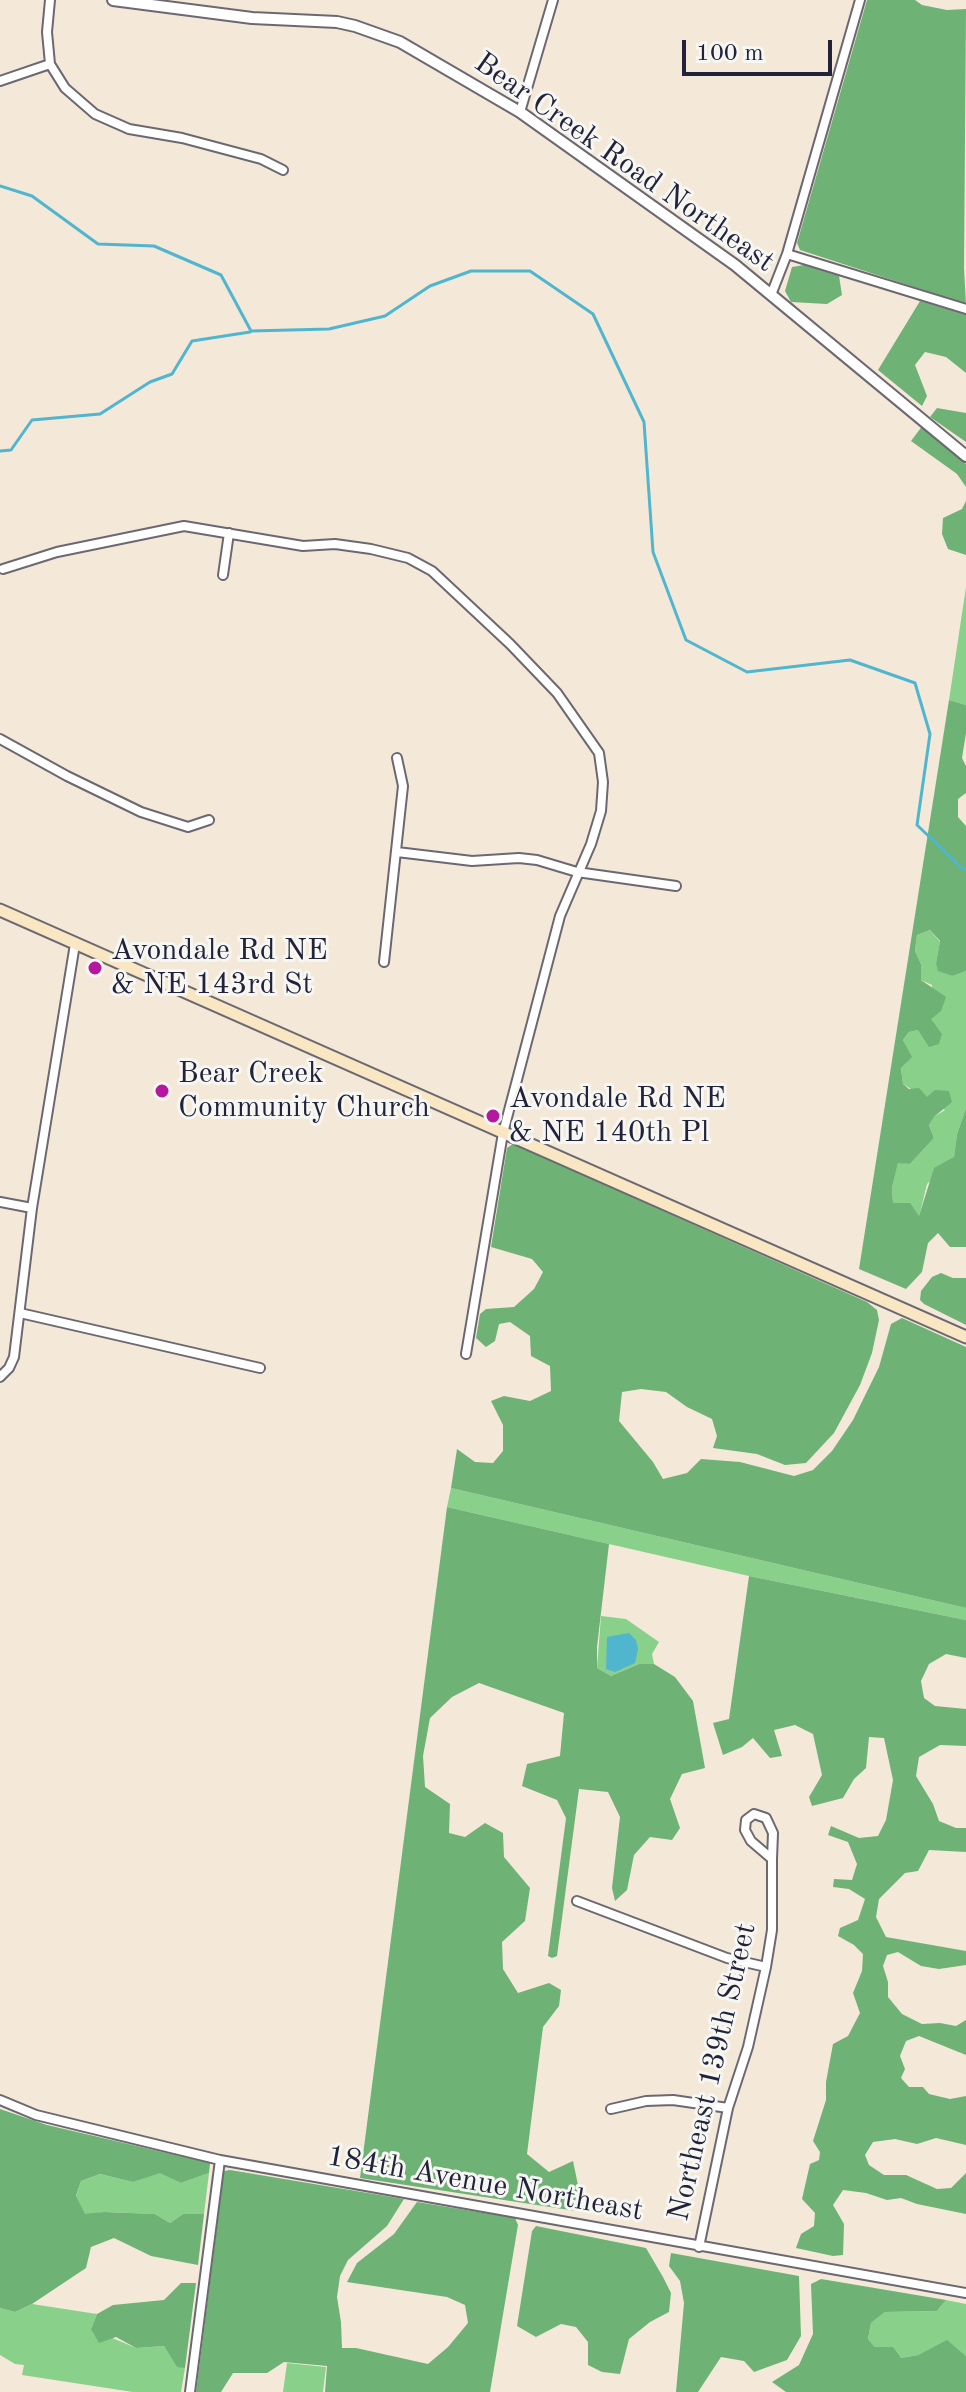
<!DOCTYPE html>
<style>
body{margin:0}
#map{position:relative;width:966px;height:2392px;overflow:hidden;background:#f4e9d9;font-family:"Old Standard TT",serif}
canvas{display:block}
.scale{position:absolute;left:682px;top:40px;width:150px;height:36px;box-sizing:border-box;border:4px solid #22223b;border-top:0;padding-left:10px;font-size:24px;line-height:28px;white-space:nowrap;color:#22223b;-webkit-text-stroke:6px #f6f6f2;paint-order:stroke}
</style>
<div id="map">
<canvas width="966" height="2392"></canvas>
<div class="scale">100 m</div>
</div>
<script>
const g = document.querySelector('canvas').getContext('2d');
g.lineJoin = 'round';
function fill(path, color) { g.fillStyle = color; g.fill(path, 'evenodd'); }
const shape = rows => new Path2D(rows.map(r => 'M' + r).join(''));
function stroke(path, color, width, dash) { g.strokeStyle = color; g.lineWidth = width; g.lineCap = dash ? 'butt' : 'round'; g.setLineDash(dash || []); g.stroke(path); }
function drawText(font, color, halo, rows, align = 'center') {
  g.font = font + ' "Old Standard TT",serif'; g.lineWidth = 6; g.setLineDash([]); g.textBaseline = 'middle'; g.strokeStyle = halo; g.fillStyle = color; for (const [text, x, y, turn = 0] of rows) {
    g.save(); g.translate(x, y); g.rotate((+turn || 0) * Math.PI / 180); g.textAlign = isNaN(turn) ? turn : align; if (halo) g.strokeText(text, 0, 0); g.fillText(text, 0, 0); g.restore();
  }
}
fill(shape([
 [966,587,966,705,949,700],
 [930,930,940,942,936,963,953,976,966,971,966,1108,957,1134,954,1158,927,1184,919,1217,893,1203,892,1188,898,1162,910,1164,934,1138,929,1125,935,1116,945,1110,903,1084,901,1068,911,1057,903,1040,909,1032,918,1030,931,1019,932,985,921,980,921,964,915,951,917,935],
 [451,1488,966,1608,966,1620,749,1576,447,1507],
 [601,1616,626,1619,659,1642,652,1654,654,1664,639,1664,611,1676,597,1668],
 [160,2172,181,2183,209,2173,204,2214,183,2214,170,2223,155,2214,104,2212,85,2215,76,2197,81,2181,100,2174,133,2182],
 [946,2300,966,2304,966,2356,947,2341,918,2355,901,2358,875,2347,868,2339,871,2323,885,2312,937,2311],
 [32,2304,97,2314,91,2329,136,2348,164,2346,177,2366,185,2368,181,2392,133,2392,22,2375,24,2365,15,2364,0,2355,0,2308,15,2312],
 [287,2363,326,2367,323,2392,283,2392]
]), '#89d08a');
fill(shape([
 [867,0,915,0,922,5,947,10,966,9,964,268,966,304,800,250,797,243],
 [804,265,839,276,842,295,827,304,791,302,785,291,792,267],
 [920,301,966,315,966,373,946,357,925,352,915,365,927,396,922,406,878,370],
 [937,408,966,413,966,442,930,417],
 [923,425,966,464,966,487,957,474,911,441],
 [966,501,966,555,948,549,942,534,943,518,962,509],
 [949,700,966,705,966,733,962,758,966,766,966,793,958,799,958,817,966,826,966,971,953,976,938,971,936,963,940,941,930,930,917,935,915,951,921,964,921,980,946,997,941,1011,931,1019,942,1034,939,1044,929,1047,918,1030,909,1032,903,1040,912,1057,901,1068,903,1084,909,1089,919,1088,927,1097,935,1090,949,1091,952,1102,935,1116,929,1125,934,1138,910,1164,898,1163,892,1188,893,1203,910,1203,919,1216,934,1168,954,1157,957,1134,966,1108,966,1247,950,1247,938,1233,928,1243,922,1272,906,1289,859,1269],
 [513,1144,867,1302,877,1310,879,1320,872,1353,860,1385,834,1433,806,1463,785,1465,757,1454,713,1448,717,1436,712,1419,687,1407,666,1392,641,1389,622,1392,619,1421,653,1462,663,1479,687,1473,701,1459,740,1462,794,1476,813,1470,832,1451,853,1420,879,1367,891,1324,902,1318,966,1347,966,1608,451,1488,457,1449,475,1462,493,1463,503,1451,503,1425,491,1401,504,1396,530,1401,551,1391,550,1366,531,1356,530,1336,510,1322,499,1324,495,1341,486,1347,476,1338,480,1314,486,1309,514,1307,534,1289,543,1272,532,1259,491,1247,507,1148],
 [941,1273,953,1278,966,1278,966,1325,924,1304,920,1300,921,1291,932,1277],
 [447,1507,609,1544,597,1647,597,1668,611,1676,639,1664,654,1664,675,1677,693,1701,705,1768,682,1774,670,1799,680,1828,672,1840,650,1837,634,1855,627,1890,615,1901,612,1888,620,1817,608,1792,579,1789,557,1956,552,1958,548,1956,566,1818,557,1800,522,1786,527,1764,560,1756,564,1713,479,1683,452,1697,430,1718,423,1756,425,1787,450,1804,449,1833,465,1837,485,1823,503,1833,504,1857,530,1888,525,1921,502,1942,503,1969,518,1993,549,1983,561,1990,559,2006,543,2027,527,2154,549,2172,573,2161,578,2185,576,2211,360,2178],
 [749,1576,966,1620,966,1658,946,1654,929,1664,921,1681,924,1698,935,1706,966,1709,966,1746,940,1745,919,1757,916,1776,933,1804,939,1821,956,1828,966,1828,966,1852,929,1850,918,1871,905,1873,879,1899,876,1917,886,1937,966,1951,966,1965,939,1969,921,1966,898,1952,887,1955,883,1966,888,1982,888,1997,902,2014,922,2024,940,2023,956,2026,966,2020,966,2055,919,2036,906,2041,900,2056,905,2069,901,2078,909,2087,923,2087,929,2094,950,2099,966,2096,966,2145,936,2138,917,2144,895,2139,873,2142,865,2155,869,2165,884,2175,906,2175,937,2189,951,2188,966,2173,966,2214,917,2204,901,2198,887,2200,866,2193,843,2190,833,2205,844,2224,843,2255,833,2256,796,2248,801,2234,814,2226,815,2213,802,2199,810,2164,819,2160,820,2152,813,2141,826,2100,826,2082,833,2044,848,2036,860,2013,853,1993,862,1971,863,1954,854,1945,838,1936,840,1928,858,1920,865,1899,849,1889,833,1887,834,1879,852,1880,857,1864,848,1842,828,1835,831,1826,859,1838,878,1836,886,1820,893,1780,884,1738,869,1737,866,1768,854,1779,843,1798,812,1806,809,1797,822,1775,813,1734,795,1725,774,1730,782,1756,770,1758,753,1738,742,1747,723,1755,713,1723,729,1719],
 [0,2109,47,2125,210,2163,209,2173,181,2183,160,2173,133,2182,100,2174,81,2181,76,2196,85,2214,104,2212,155,2214,170,2223,183,2214,204,2214,198,2265,151,2256,114,2238,91,2247,86,2268,32,2304,15,2312,0,2308],
 [230,2170,404,2199,387,2226,348,2260,340,2276,337,2297,341,2322,342,2348,356,2348,428,2364,448,2347,468,2323,465,2305,447,2297,347,2282,357,2263,394,2234,417,2202,515,2218,518,2225,490,2392,325,2392,327,2366,284,2362,267,2373,233,2373,221,2392,196,2392,224,2171],
 [536,2226,646,2248,663,2277,671,2293,669,2312,650,2322,629,2339,620,2374,602,2372,588,2365,588,2342,576,2327,561,2324,536,2337,517,2326,532,2231],
 [671,2253,799,2276,801,2336,787,2360,754,2372,744,2361,721,2357,698,2392,676,2392,684,2303,680,2281,669,2266],
 [821,2279,946,2300,937,2311,885,2312,871,2323,868,2339,875,2347,893,2347,901,2358,918,2355,947,2340,966,2356,966,2392,786,2392,772,2382,799,2365,813,2334,811,2284],
 [181,2283,196,2283,185,2368,177,2367,164,2346,136,2348,116,2337,99,2343,91,2329,97,2314,113,2305,164,2300]
]), '#6eb276');
fill(shape([
 [629,1633,636,1640,638,1649,635,1663,615,1672,606,1669,607,1637]
]), '#50b5cf');
stroke(shape([
 [0,186,32,196,98,244,154,246,221,275,251,331,329,329,385,316,430,286,471,271,530,271,593,314,644,422,653,552,686,640,747,672,850,660,915,683,930,734,917,825,963,869,966,869],
 [0,451,11,450,32,420,100,414,150,382,172,374,192,341,250,332]
]), '#50b5cf', 3);
const minor = shape([
 [50,0,47,32,50,64,65,88,95,114,129,129,182,138,261,159,283,170],
 [0,81,50,64],
 [520,112,553,0],
 [787,254,966,309],
 [771,295,787,254,860,0],
 [3,569,57,552,184,526,303,546,335,544,371,549,408,558,432,571,510,644,557,693,599,753,603,782,601,811,591,844,560,916,503,1133,466,1354],
 [223,575,229,533],
 [0,739,67,776,141,812,188,827,209,820],
 [397,852,472,861,519,858,537,860,577,872,676,886],
 [384,962,403,786,397,758],
 [0,1202,32,1208],
 [20,1313,260,1368],
 [0,1377,9,1368,14,1357,32,1208,75,944],
 [577,1901,727,1958,766,1967],
 [0,2100,36,2115,220,2160,966,2293],
 [611,2109,646,2101,673,2100,728,2108],
 [699,2247,728,2108,748,2047,766,1967,772,1930,772,1859,751,1841,745,1830,746,1820,754,1814,766,1818,773,1833,772,1859],
 [190,2392,220,2160]
]);
const tertiary = shape([
 [113,0,252,18,337,22,355,26,400,42,520,112,735,265,966,456]
]);
const secondary = shape([
 [0,910,966,1337]
]);
stroke(minor, '#6c6872', 12);
stroke(tertiary, '#6c6872', 14);
stroke(secondary, '#6c6872', 15);
stroke(minor, '#fff', 8);
stroke(tertiary, '#fff', 10);
stroke(secondary, '#f9e7c3', 11);
for (const [x, y, r, color] of [
 [95,968,8,"#b5179e"],
 [162,1091,8,"#b5179e"],
 [493,1116,8,"#b5179e"]
]) { const dot = new Path2D(); dot.arc(x, y, r, 0, 2 * Math.PI); g.fillStyle = color; g.fill(dot); stroke(dot, '#f6f6f2', 3); }
drawText('30px', '#22223b', '#f6f6f2', [
 ["Bear Creek Road Northeast",624,163,35],
 ["Northeast 139th Street",713,2072,-77],
 ["184th Avenue Northeast",485,2184,10]
]);
drawText('30px', '#22223b', '#f6f6f2', [
 ["Avondale Rd NE",111,951],
 ["& NE 143rd St",111,985],
 ["Bear Creek",178,1074],
 ["Community Church",178,1108],
 ["Avondale Rd NE",509,1099],
 ["& NE 140th Pl",509,1133]
], 'left');
</script>
